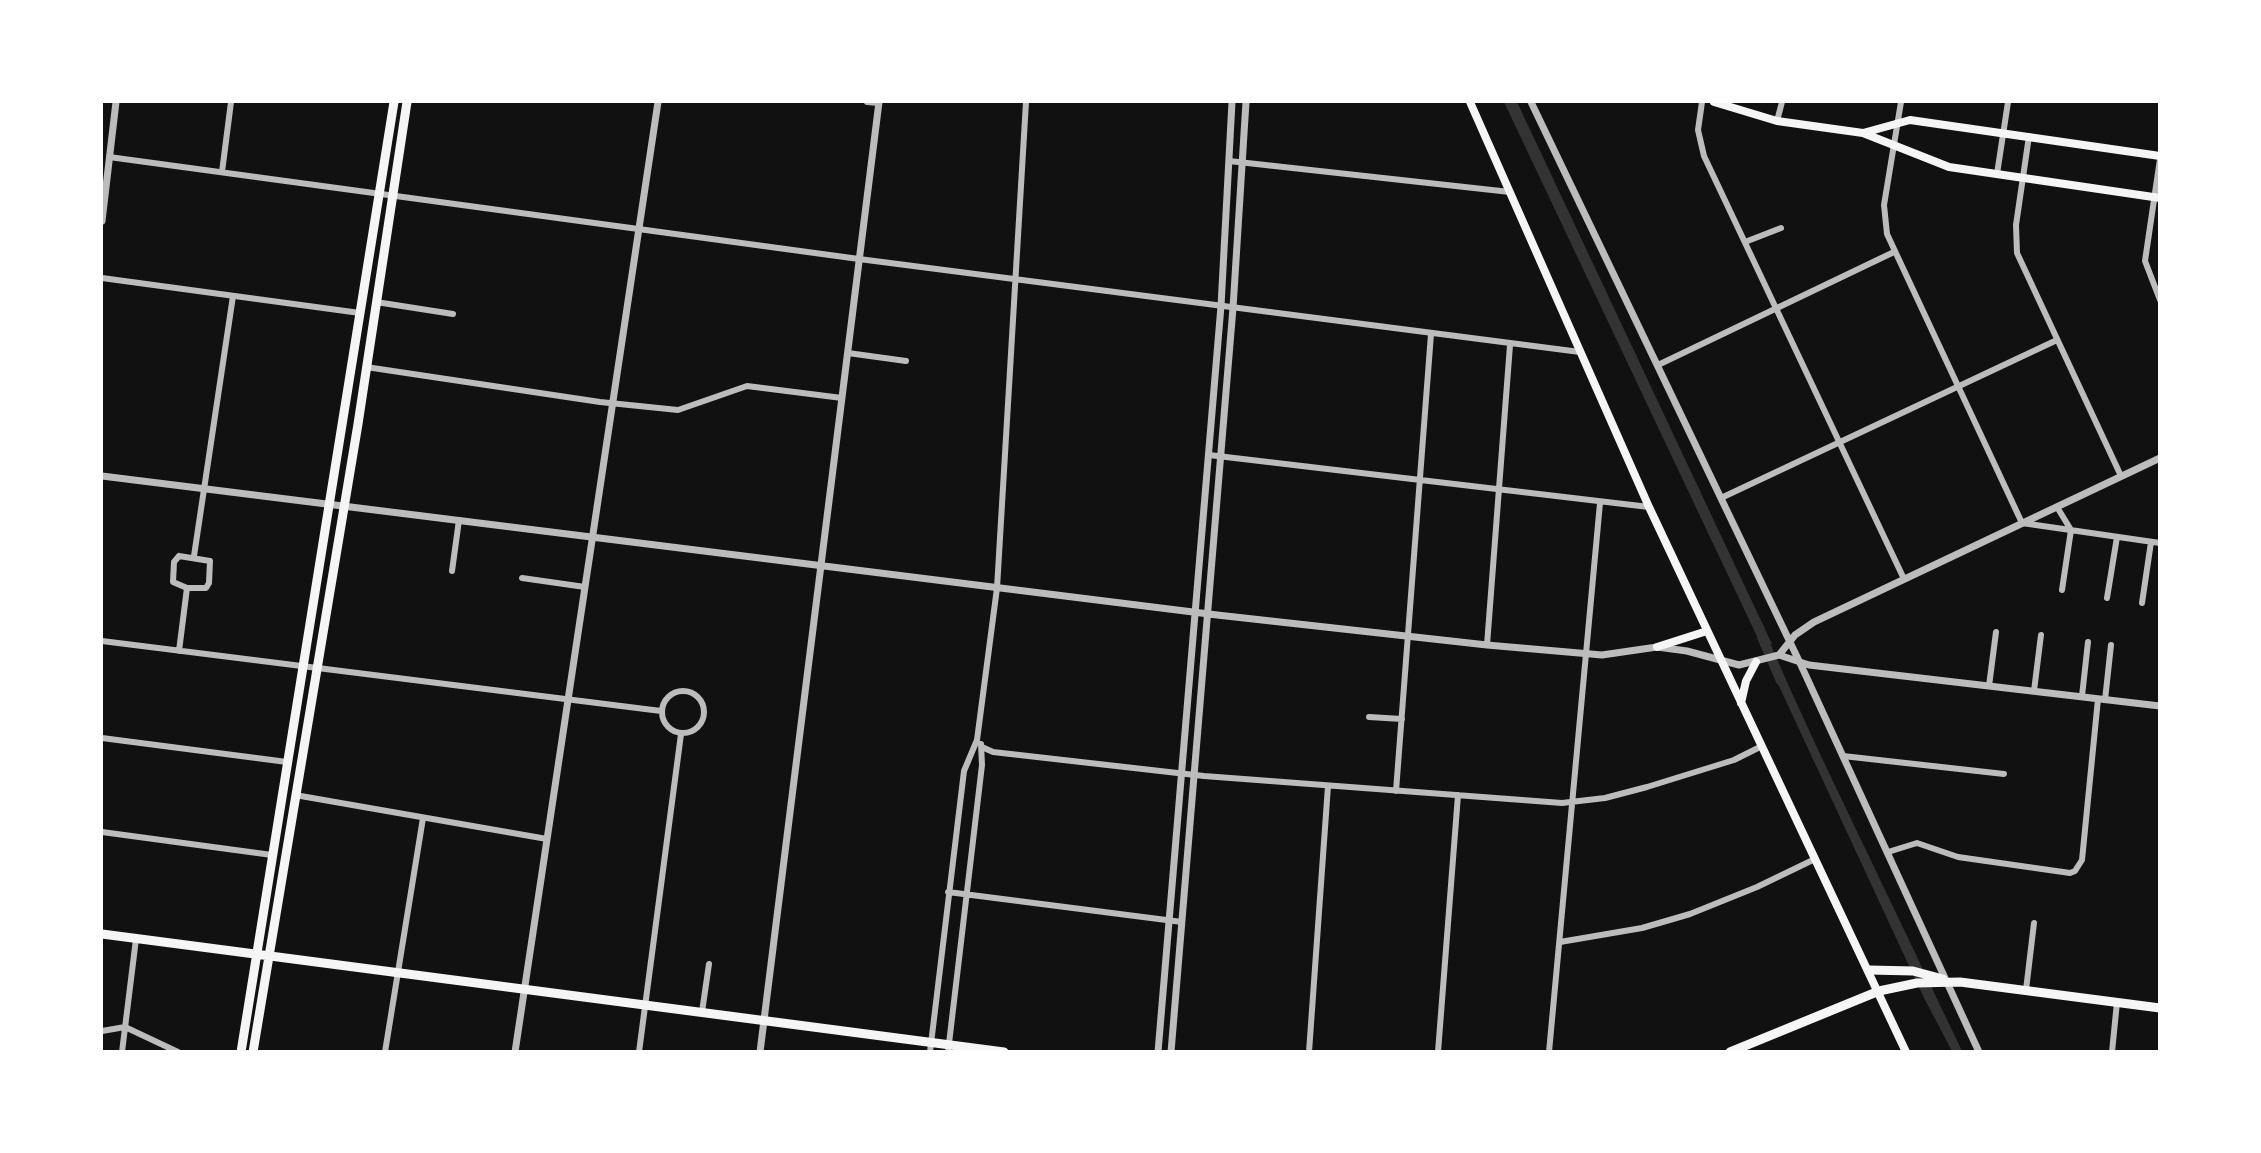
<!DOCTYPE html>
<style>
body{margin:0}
#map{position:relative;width:2261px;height:1153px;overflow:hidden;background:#111;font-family:Ubuntu,sans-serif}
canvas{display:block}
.frame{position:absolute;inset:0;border:103px solid #fff;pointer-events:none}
</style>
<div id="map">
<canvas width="2261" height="1153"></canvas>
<div class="frame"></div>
</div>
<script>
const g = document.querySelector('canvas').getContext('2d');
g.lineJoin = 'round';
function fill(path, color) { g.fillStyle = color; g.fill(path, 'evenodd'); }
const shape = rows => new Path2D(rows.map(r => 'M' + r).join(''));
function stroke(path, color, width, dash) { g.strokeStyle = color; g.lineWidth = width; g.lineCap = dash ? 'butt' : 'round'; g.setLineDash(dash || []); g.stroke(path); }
fill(shape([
 [1504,102,1517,102,1772,644,1762,647],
 [1780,667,1820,754,1962,1051,1952,1051,1924,998,1772,671]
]), '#333');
stroke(shape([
 [1762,637,1781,681]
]), '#333', 10);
stroke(shape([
 [867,102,879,103],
 [1702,102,1698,130,1704,156,1904,579],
 [1901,102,1884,205,1887,234,2022,523,2160,543],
 [1777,121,1782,102],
 [2029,136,2016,225,2017,253,2121,476],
 [109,157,859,259,1580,352],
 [2160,159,2145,261,2160,300],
 [1229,161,1510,192],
 [222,172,231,102],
 [1997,174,2008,102],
 [1745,242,1781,228],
 [102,278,360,313],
 [376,302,453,314],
 [848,353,906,361],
 [1658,365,1894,252],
 [366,367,600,402,678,410,747,386,842,398],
 [1209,455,1649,507],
 [1721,498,2057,340],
 [2057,507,2071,530,2062,590],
 [179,556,210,561,209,583,206,588,187,588,173,582,174,562,179,556],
 [194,556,233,296],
 [452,571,459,520],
 [522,578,585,587],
 [2107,598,2117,537],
 [2142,603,2151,542],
 [102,641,661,711],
 [1487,645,1510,345],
 [179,651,187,588],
 [1989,686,1996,632],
 '662 712a21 21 0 1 1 42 0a21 21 0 1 1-42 0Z',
 [2034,691,2041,635],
 [2082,696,2088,642],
 [2105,700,2111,645],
 [1369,717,1402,719],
 [102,738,287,762],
 [982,747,993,752,1204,776,1562,803,1605,798,1647,787,1734,760,1762,746],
 [1843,756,2004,774],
 [1396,791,1431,334],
 [295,795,547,839],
 [102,832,272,855],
 [1888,852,1917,843,1958,857,2070,873,2075,871,2082,860,2098,699],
 [948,892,1182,922],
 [1560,942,1642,928,1690,914,1757,887,1815,859],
 [2026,990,2034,923],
 [702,1012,709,964],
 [102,1031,125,1027,178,1052],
 [122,1052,136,939],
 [385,1052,423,818],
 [639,1052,681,734],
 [930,1052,964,771,977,740,997,588,1026,102],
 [948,1052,982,765,981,744],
 [1309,1052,1328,786],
 [1438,1052,1458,795],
 [1549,1052,1600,503],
 [2112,1052,2117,1002]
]), '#bcbcbc', 6);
stroke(shape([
 [1531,102,1800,663,1979,1052],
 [102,221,116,102],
 [102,476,1217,615,1487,645,1602,655,1657,647,1687,651,1739,665,1779,655],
 [1779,655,1795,635,1814,622,2160,458],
 [1779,655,1809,665,2160,706],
 [515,1052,658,102],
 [760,1052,879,102],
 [1158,1052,1221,306,1232,102],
 [1171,1052,1233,308,1246,102]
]), '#bcbcbc', 7);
stroke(shape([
 [1470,102,1649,507,1906,1052],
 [1714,102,1777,121,1863,133,1949,167,2160,198],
 [1863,133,1910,120,2160,156],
 [1657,647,1707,631],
 [1741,703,1746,681,1756,662]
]), '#f5f5f5', 8);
stroke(shape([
 [102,934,1004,1052],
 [1869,970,1913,971,1943,979],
 [241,1052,394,102],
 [253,1052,358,424,407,102],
 [1730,1052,1879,991,1917,983,1960,982,2160,1008]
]), '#f5f5f5', 9);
</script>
